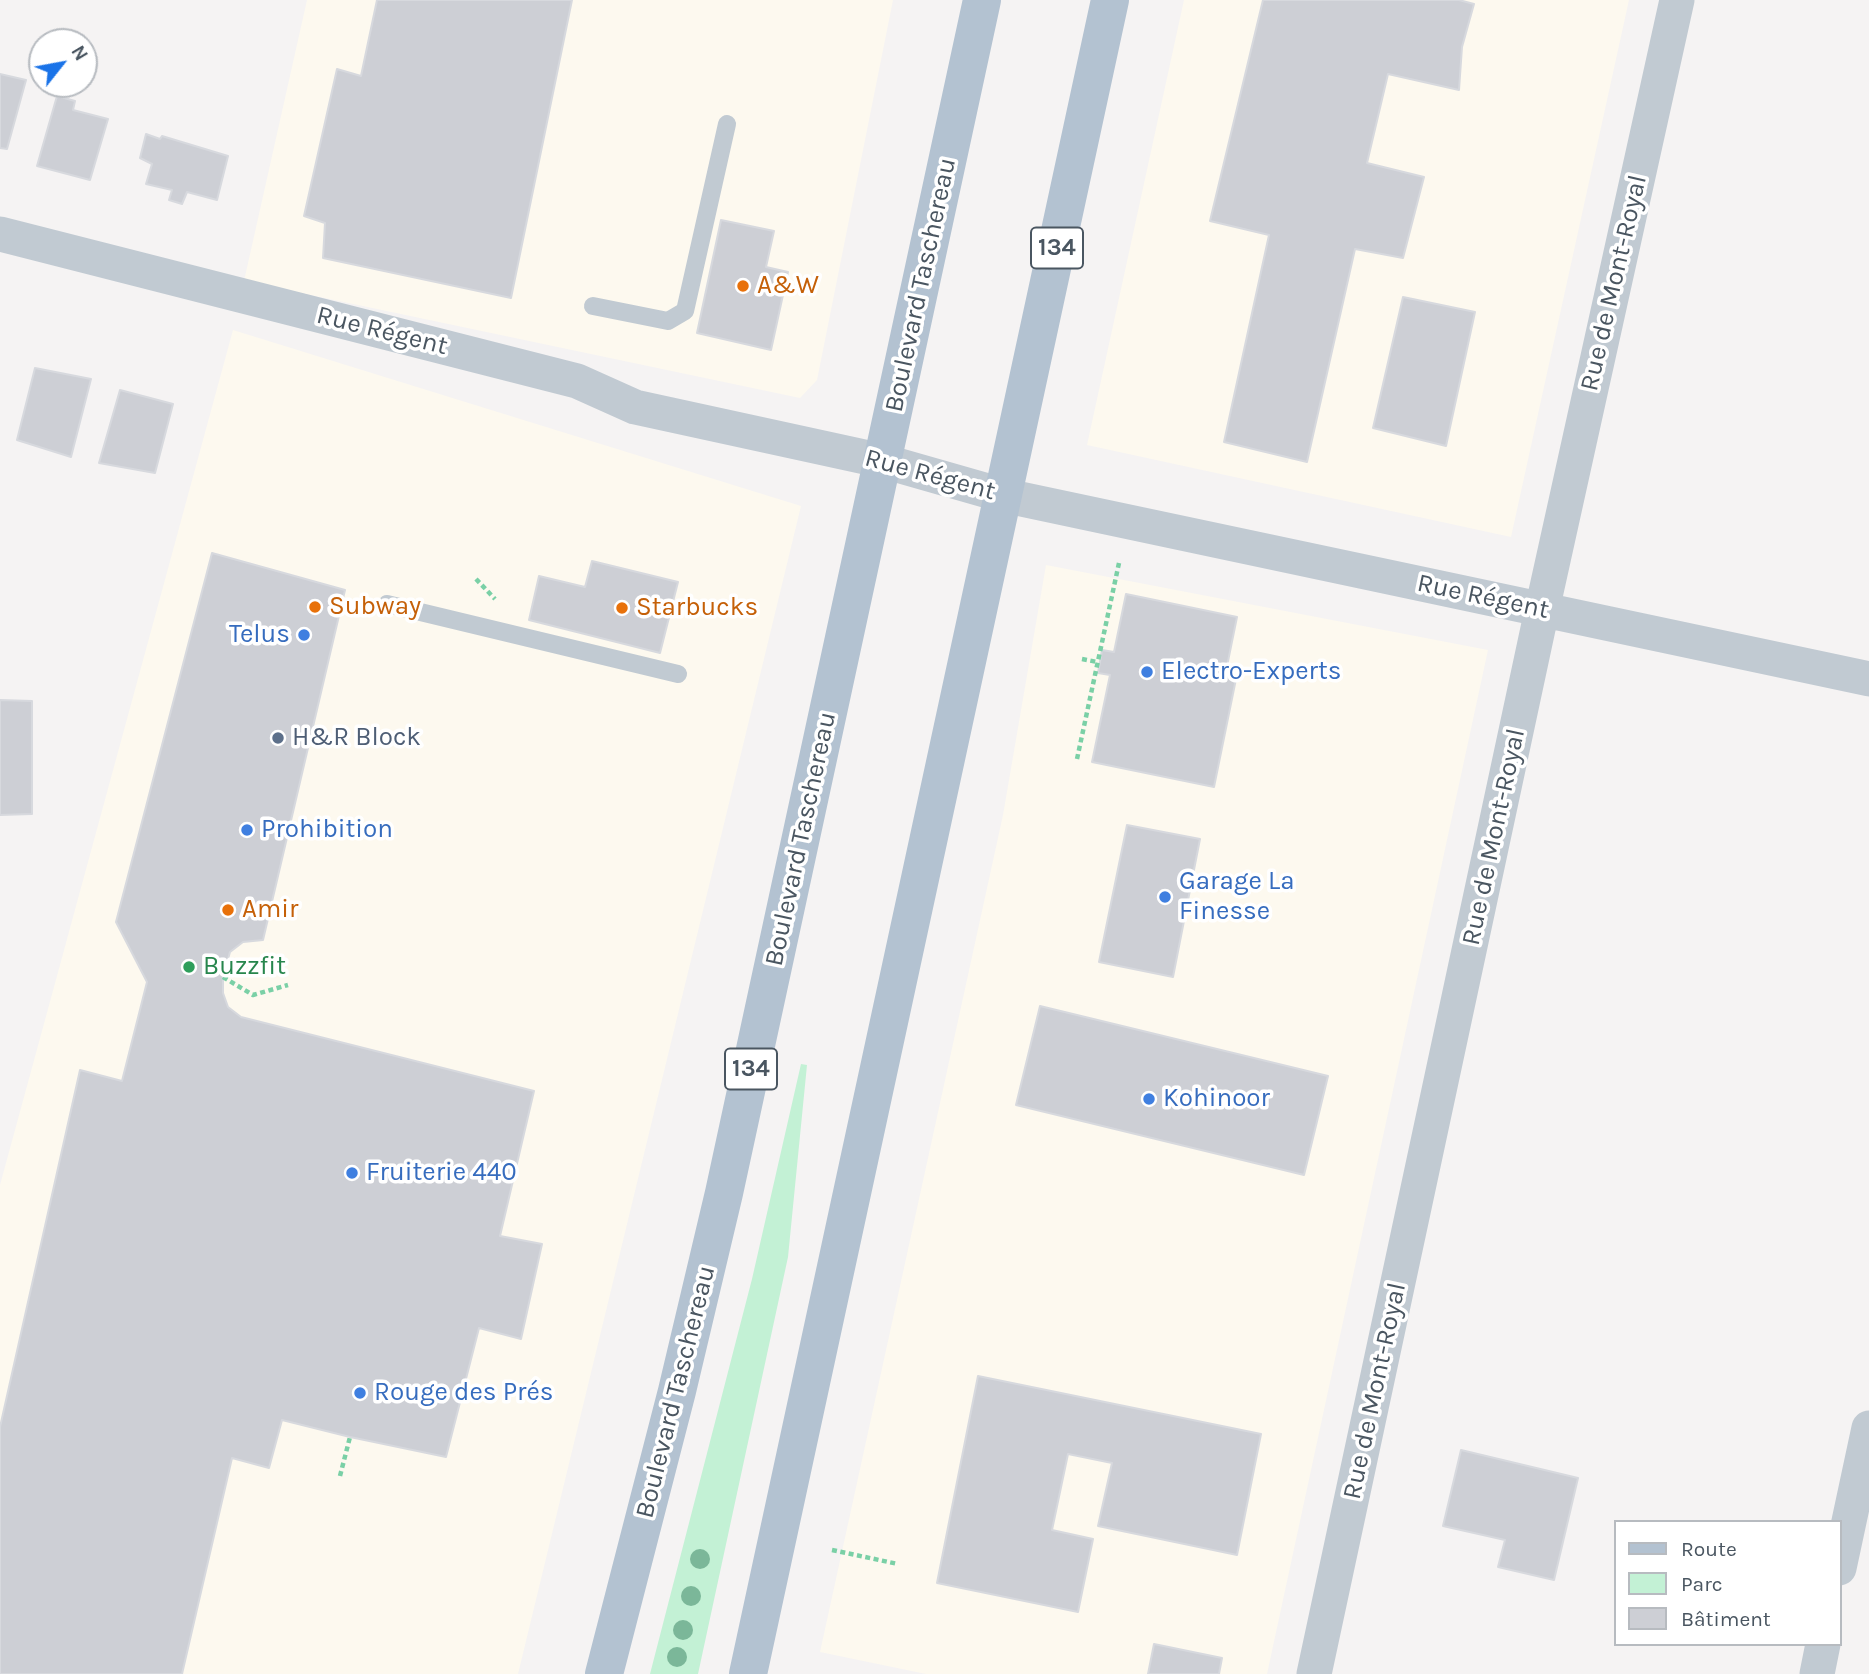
<!DOCTYPE html>
<meta charset="utf-8">
<style>
body{margin:0}
#map{position:relative;width:1869px;height:1674px;overflow:hidden;background:#f5f3f3;font-family:Karla,sans-serif}
canvas{display:block}
.legend{position:absolute;left:1614px;top:1520px;width:228px;height:126px;box-sizing:border-box;background:#fff;border:2px solid #b7bbc0;margin:0;padding:9px 12px;list-style:none;font-size:21px;color:#4a5661}
.legend li{display:flex;align-items:center;gap:14px;height:35px}
.legend b{width:35px;border:2px solid #b7bbc0}
.north{position:absolute;left:28px;top:28px;width:70px;height:70px;box-sizing:border-box;background:#fff;border:2px solid #b7bbc0;border-radius:50%;rotate:59deg;font-size:19px;font-weight:700;line-height:28px;text-align:center;color:#4a5661}
.north::after{content:'';display:block;margin:auto;width:24px;height:32px;background:#1a73e8;clip-path:polygon(50% 0,100% 100%,50% 72%,0 100%)}
</style>
<div id="map">
<canvas width="1869" height="1674"></canvas>
<ul class="legend">
<li><b style="height:9px;background:#b3c2d1"></b>Route</li>
<li><b style="height:19px;background:#c3f1d5"></b>Parc</li>
<li><b style="height:19px;background:#cdcfd5"></b>Bâtiment</li>
</ul>
<div class="north">N</div>
</div>
<script>
const g = document.querySelector('canvas').getContext('2d');
g.lineJoin = 'round';
function fill(path, color) { g.fillStyle = color; g.fill(path, 'evenodd'); }
const shape = rows => new Path2D(rows.map(r => 'M' + r).join(''));
function stroke(path, color, width, dash) { g.strokeStyle = color; g.lineWidth = width; g.lineCap = dash ? 'butt' : 'round'; g.setLineDash(dash || []); g.stroke(path); }
function drawText(font, color, halo, rows, align = 'center') {
  g.font = font + ' Karla,sans-serif'; g.lineWidth = 7; g.setLineDash([]); g.textBaseline = 'middle'; g.strokeStyle = halo; g.fillStyle = color; for (const [text, x, y, turn = 0] of rows) {
    g.save(); g.translate(x, y); g.rotate((+turn || 0) * Math.PI / 180); g.textAlign = isNaN(turn) ? turn : align; if (halo) g.strokeText(text, 0, 0); g.fillText(text, 0, 0); g.restore();
  }
}
fill(shape([
 [307,0,893,0,817,380,800,398,244,281],
 [1184,0,1629,0,1511,537,1087,445],
 [233,330,801,506,518,1674,0,1674,0,1185],
 [1046,565,1488,650,1267,1674,926,1674,820,1652,1003,815]
]), '#fdf9ef');
fill(shape([
 [801,1064,807,1065,788,1257,698,1674,650,1674,752,1279]
]), '#c3f1d5');
const building = shape([
 [377,0,572,0,511,298,323,258,325,223,304,216,337,69,361,76,377,0],
 [1263,0,1459,0,1474,4,1462,47,1459,90,1388,74,1367,163,1424,177,1403,258,1355,249,1307,462,1224,442,1269,235,1210,221,1263,0],
 [0,74,26,80,7,149,0,148,0,74],
 [57,96,75,101,73,110,108,119,90,180,37,166,57,96],
 [146,134,160,139,162,136,228,156,217,200,187,192,182,204,169,200,172,190,146,184,152,164,140,158,146,134],
 [721,220,774,231,766,267,788,272,771,350,697,333,721,220],
 [1403,297,1475,312,1446,446,1373,428,1403,297],
 [35,368,91,379,71,457,17,440,35,368],
 [120,390,173,404,155,473,99,463,120,390],
 [212,553,345,590,263,940,243,942,230,952,223,977,223,993,228,1007,241,1017,534,1091,500,1236,542,1244,521,1339,479,1328,446,1457,350,1437,282,1420,269,1468,232,1458,182,1674,0,1674,0,1427,80,1070,122,1081,147,982,116,922,212,553],
 [592,561,678,582,660,653,529,620,539,576,585,587,592,561],
 [1126,594,1237,617,1225,676,1236,679,1214,787,1092,762,1110,675,1098,673,1102,650,1114,652,1126,594],
 [0,700,32,701,32,814,0,815,0,700],
 [1127,825,1200,839,1173,977,1099,962,1127,825],
 [1040,1006,1328,1076,1304,1175,1016,1105,1040,1006],
 [978,1376,1261,1434,1237,1555,1098,1526,1112,1463,1068,1454,1052,1530,1093,1539,1078,1612,937,1583,978,1376],
 [1461,1450,1578,1478,1554,1580,1498,1567,1505,1540,1443,1526,1461,1450],
 [1154,1644,1222,1658,1219,1674,1148,1674,1154,1644]
]);
fill(building, '#cdcfd5');
stroke(building, '#d7d9de', 2);
stroke(shape([
 [476,579,495,599],
 [1082,659,1097,662],
 [1077,759,1119,563],
 [223,977,253,995,288,985],
 [340,1476,350,1437],
 [832,1550,898,1564]
]), '#7ad0a6', 4.5, [5, 3.5]);
stroke(shape([
 [593,306,668,321,685,311,727,124],
 [387,604,678,674]
]), '#c1cad2', 18);
stroke(shape([
 [0,234,577,381,635,407,883,461,1002,495,1869,679],
 [1839,1568,1869,1428],
 [1314,1674,1542,610,1677,0],
 [1817,1674,1823,1644]
]), '#c1cad2', 35);
stroke(shape([
 [604,1674,677,1391,724,1193,982,0],
 [748,1674,1110,0]
]), '#b3c2d1', 38);
g.fillStyle = '#7bb799';
for (const [x, y] of [
 [700,1559],
 [691,1596],
 [683,1630],
 [677,1657]
]) { g.beginPath(); g.arc(x, y, 10, 0, 2 * Math.PI); g.fill(); }
for (const [x, y, r, color] of [
 [743,286,7,"#e8710a"],
 [315,607,7,"#e8710a"],
 [622,608,7,"#e8710a"],
 [304,635,7,"#3f7fe0"],
 [1147,672,7,"#3f7fe0"],
 [278,738,7,"#5c6f8a"],
 [247,830,7,"#3f7fe0"],
 [1165,897,7,"#3f7fe0"],
 [228,910,7,"#e8710a"],
 [189,967,7,"#2e9e5b"],
 [1149,1099,7,"#3f7fe0"],
 [352,1173,7,"#3f7fe0"],
 [360,1393,7,"#3f7fe0"]
]) { const dot = new Path2D(); dot.arc(x, y, r, 0, 2 * Math.PI); g.fillStyle = color; g.fill(dot); stroke(dot, '#fff', 2.5); }
for (const [x, y, w] of [
 [1057,248,52],
 [751,1069,52]
]) { const box = new Path2D(); box.roundRect(x - w / 2, y - 20.5, w, 41, 5); g.fillStyle = '#fff'; g.fill(box); stroke(box, '#4a5661', 2); }
drawText('bold 24px', '#4a5661', null, [
 ["134",1057,248],
 ["134",751,1069]
]);
drawText('26px', '#4a5661', '#fff', [
 ["Rue de Mont-Royal",1614,283,-77],
 ["Boulevard Taschereau",921,285,-78],
 ["Rue Régent",382,331,14],
 ["Rue Régent",930,475,15],
 ["Rue Régent",1483,597,12],
 ["Rue de Mont-Royal",1494,837,-78],
 ["Boulevard Taschereau",801,839,-78],
 ["Rue de Mont-Royal",1375,1391,-78],
 ["Boulevard Taschereau",676,1392,-76]
]);
drawText('26px', '#c56008', '#fff', [
 ["A&W",757,286],
 ["Subway",329,607],
 ["Starbucks",636,608],
 ["Amir",242,910]
], 'left');
drawText('26px', '#366cbe', '#fff', [
 ["Telus",290,635,"right"],
 ["Electro-Experts",1161,672],
 ["Prohibition",261,830],
 ["Garage La",1179,882],
 ["Finesse",1179,912],
 ["Kohinoor",1163,1099],
 ["Fruiterie 440",366,1173],
 ["Rouge des Prés",374,1393]
], 'left');
drawText('26px', '#4e5e75', '#fff', [
 ["H&R Block",292,738]
], 'left');
drawText('26px', '#27864d', '#fff', [
 ["Buzzfit",203,967]
], 'left');
</script>
